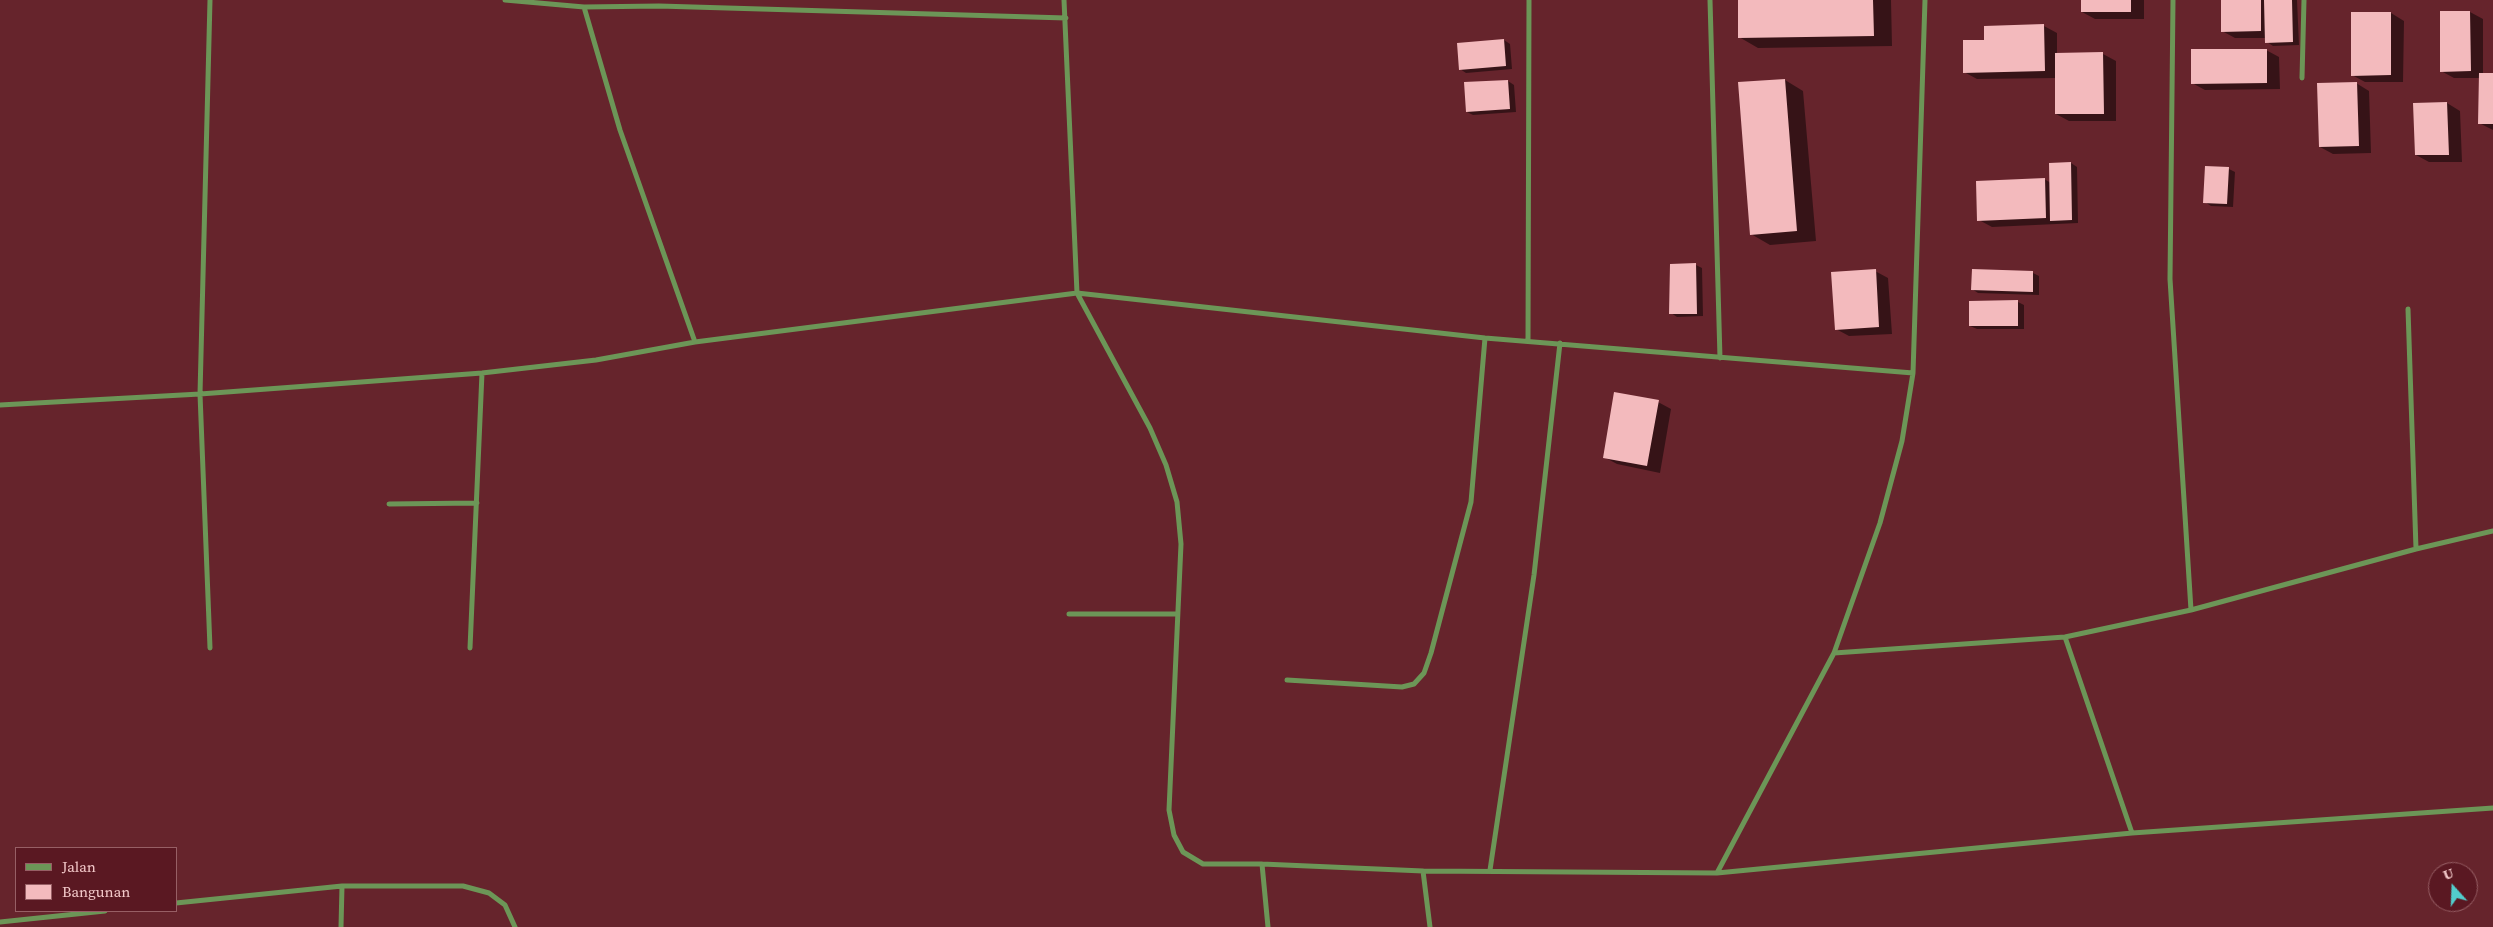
<!DOCTYPE html>
<style>
body{margin:0}
#map{position:relative;width:2493px;height:927px;overflow:hidden;background:#66242c;font-family:"Source Serif 4",serif}
canvas{display:block}
.legend{position:absolute;left:15px;top:847px;width:162px;height:65px;box-sizing:border-box;background:#5a1822;border:1px solid #975f65;margin:0;padding:6px 9px;list-style:none;font-size:15px;color:#f3c9ca}
.legend li{display:flex;align-items:center;gap:10px;height:25px}
.legend b{width:25px;border:1px solid #975f65}
.north{position:absolute;left:2428px;top:862px;width:50px;height:50px;box-sizing:border-box;background:#5a1822;border:1px solid #975f65;border-radius:50%;rotate:340deg;font-size:14px;font-weight:700;line-height:20px;text-align:center;color:#f3c9ca}
.north::after{content:'';display:block;margin:auto;width:18px;height:22px;background:#52cdcd;clip-path:polygon(50% 0,100% 100%,50% 72%,0 100%)}
</style>
<div id="map">
<canvas width="2493" height="927"></canvas>
<ul class="legend">
<li><b style="height:6px;background:#6c9657"></b>Jalan</li>
<li><b style="height:14px;background:#f3babd"></b>Bangunan</li>
</ul>
<div class="north">U</div>
</div>
<script>
const g = document.querySelector('canvas').getContext('2d');
g.lineJoin = 'round';
function fill(path, color) { g.fillStyle = color; g.fill(path, 'evenodd'); }
const shape = rows => new Path2D(rows.map(r => 'M' + r).join(''));
function stroke(path, color, width, dash) { g.strokeStyle = color; g.lineWidth = width; g.lineCap = dash ? 'butt' : 'round'; g.setLineDash(dash || []); g.stroke(path); }
fill(shape([
 [1739,0,1891,0,1892,46,1758,48,1739,37],
 [2082,0,2144,0,2144,19,2095,19,2082,12],
 [2223,0,2297,0,2299,45,2273,46,2267,42,2267,38,2235,38,2222,31],
 [2470,12,2483,19,2483,74,2493,74,2493,130,2479,123,2480,78,2454,78,2441,71],
 [2391,13,2404,21,2403,82,2365,82,2352,75],
 [2044,26,2057,33,2057,54,2103,54,2116,61,2116,121,2069,121,2056,114,2056,78,1977,79,1964,72,1986,41],
 [1504,40,1510,44,1512,69,1466,73,1460,69],
 [2266,50,2279,57,2280,89,2205,90,2192,83],
 [1785,80,1803,91,1816,241,1770,245,1751,234],
 [1508,81,1514,85,1516,112,1473,115,1467,112],
 [2356,83,2369,91,2371,153,2333,154,2320,147],
 [2447,103,2460,111,2462,162,2429,162,2416,155],
 [2071,163,2077,167,2078,223,1992,227,1979,220,2044,179,2051,183],
 [2229,169,2235,172,2233,207,2211,206,2205,202],
 [1671,265,1696,265,1702,268,1703,316,1677,317,1671,313],
 [1875,271,1888,278,1892,334,1849,336,1836,329],
 [2033,273,2039,276,2039,295,1978,293,1972,289],
 [2018,302,2024,305,2024,329,1977,329,1970,326],
 [1658,402,1671,409,1660,473,1617,464,1604,457]
]), '#0007');
fill(shape([
 [1738,0,1873,0,1874,36,1738,38],
 [2081,0,2131,0,2131,12,2081,12],
 [2221,0,2261,0,2261,31,2221,32],
 [2264,0,2292,0,2293,42,2265,43],
 [2440,11,2470,11,2471,71,2440,72],
 [2351,12,2391,12,2391,75,2351,76],
 [2044,24,2045,71,1963,73,1963,40,1984,40,1984,26],
 [1504,39,1506,66,1459,70,1457,43],
 [2191,49,2267,49,2267,83,2191,84],
 [2103,52,2104,114,2055,114,2055,53],
 [2479,73,2493,73,2493,124,2478,124],
 [1785,79,1797,231,1750,235,1738,82],
 [1508,80,1510,109,1466,112,1464,82],
 [2357,82,2359,146,2319,147,2317,83],
 [2447,102,2449,155,2415,155,2413,103],
 [2071,162,2072,220,2050,221,2049,163],
 [2205,166,2229,167,2227,204,2203,203],
 [2045,178,2046,218,1977,221,1976,181],
 [1696,263,1697,314,1669,314,1670,264],
 [1876,269,1879,327,1835,330,1831,272],
 [1972,269,2033,271,2033,292,1971,290],
 [2018,300,2018,326,1969,326,1969,301],
 [1614,392,1659,400,1647,466,1603,458]
]), '#f3babd');
stroke(shape([
 [210,0,200,394,210,648],
 [505,0,584,7,659,6,1066,18],
 [1064,0,1077,293,1150,428,1166,465,1177,502,1181,544,1169,810,1174,835,1183,852,1203,864,1262,864,1423,871,1717,873,2132,833,2493,808],
 [1710,0,1720,358],
 [2173,0,2170,279,2191,610],
 [584,7,620,130,695,342],
 [2302,78,2304,0],
 [2408,309,2416,549],
 [1528,341,1529,0],
 [0,405,200,394,482,373,596,360,695,342,1077,293,1485,338,1913,373],
 [389,504,477,503],
 [1069,614,1177,614],
 [2065,637,2132,833],
 [470,648,482,373],
 [1834,653,2065,637,2191,610,2416,549,2493,531],
 [1287,680,1402,687,1414,684,1424,673,1431,653,1471,502,1485,338],
 [1262,864,1268,927],
 [1490,870,1534,575,1560,343],
 [1423,871,1430,927],
 [1717,873,1834,653,1880,523,1902,441,1913,373,1925,0],
 [176,903,342,886,463,886,489,893,505,905,515,927],
 [0,922,105,911],
 [341,927,342,886]
]), '#6c9657', 5);
</script>
